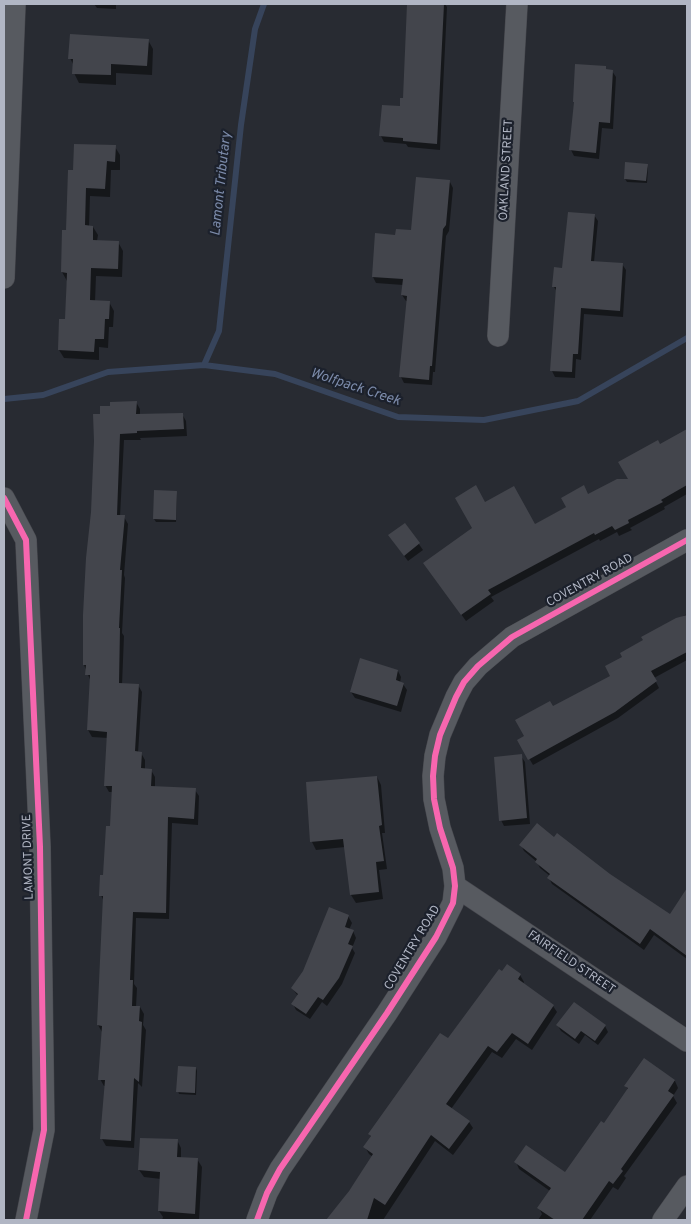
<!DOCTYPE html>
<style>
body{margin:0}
#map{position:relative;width:691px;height:1224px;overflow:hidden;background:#282b32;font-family:Overpass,sans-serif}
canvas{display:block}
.frame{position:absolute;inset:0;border:5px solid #b1b6c4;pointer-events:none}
</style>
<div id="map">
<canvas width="691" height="1224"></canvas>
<div class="frame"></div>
</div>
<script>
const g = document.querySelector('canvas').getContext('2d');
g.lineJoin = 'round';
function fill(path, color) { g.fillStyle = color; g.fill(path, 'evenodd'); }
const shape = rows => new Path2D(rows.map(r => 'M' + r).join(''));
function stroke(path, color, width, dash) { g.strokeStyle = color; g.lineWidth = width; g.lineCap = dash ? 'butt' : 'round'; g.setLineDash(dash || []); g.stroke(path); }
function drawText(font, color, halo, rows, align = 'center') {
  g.font = font + ' Overpass,sans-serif'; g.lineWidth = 4.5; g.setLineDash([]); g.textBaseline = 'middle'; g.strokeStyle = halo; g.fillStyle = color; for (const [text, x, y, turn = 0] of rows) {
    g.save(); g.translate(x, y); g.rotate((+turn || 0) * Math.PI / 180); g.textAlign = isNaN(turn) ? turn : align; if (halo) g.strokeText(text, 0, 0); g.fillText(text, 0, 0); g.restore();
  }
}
fill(shape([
 [94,4,116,4,116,9,97,8],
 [408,4,445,4,447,7,440,150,408,147,406,144,384,142,381,136,401,108,404,99],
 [148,40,153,49,152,75,116,73,116,85,79,83,74,73,74,66,70,58],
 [576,65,605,67,607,71,612,71,616,77,613,129,602,128,599,159,574,156,571,150,575,104,574,102],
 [115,147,120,155,120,170,111,170,110,197,90,196,89,227,93,227,98,235,97,241,118,242,123,251,122,277,96,276,95,302,109,302,114,311,113,327,109,327,108,348,99,347,99,360,64,358,59,350,66,321,67,281,62,272,74,172],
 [647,165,648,168,647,183,627,182,625,179],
 [450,182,453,188,449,231,446,236,435,372,433,372,432,385,404,383,401,377,408,301,406,301,402,295,403,285,376,283,373,277,396,236,412,232],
 [594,215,598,221,594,262,622,264,626,270,623,317,584,314,581,360,576,359,575,378,555,377,552,371,557,292,554,287],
 [136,402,140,409,140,415,182,414,186,421,187,436,140,438,141,440,124,440,120,517,124,517,128,524,124,575,125,578,122,633,124,636,122,685,138,685,142,692,138,753,141,753,145,760,145,770,151,770,155,777,155,787,195,790,199,796,198,825,172,823,169,919,136,918,134,984,137,988,136,1007,140,1007,144,1014,143,1025,146,1030,142,1087,138,1083,134,1148,106,1146,102,1139,105,1086,104,1086,100,1079,102,1032,98,1025,104,902,101,895,111,827,113,792,109,792,105,785,108,738,92,737,88,730,91,682,84,665,101,415,111,407],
 [684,432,687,436,687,494,664,507,665,509,630,528,632,530,619,536,617,532,600,541,599,539,491,597,494,601,466,621,429,570,473,528,485,503,534,525,588,495,630,480,660,445],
 [176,492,177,495,176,522,156,522,154,519],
 [405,524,423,550,408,561,393,541],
 [687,614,687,660,654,678,659,688,618,718,533,765,519,741,526,737,553,708,611,676,624,657,645,641,643,638],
 [398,671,401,677,400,683,403,684,407,690,401,712,355,698,351,692],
 [521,756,525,762,530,824,504,826,501,820],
 [377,777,381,785,385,833,382,833,387,869,379,870,383,899,356,903,351,895,345,847,316,850,312,842,307,783],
 [555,839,601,870,687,934,687,959,654,935,644,950,552,884,549,878,550,876,540,868,537,862,524,851,521,845],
 [348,916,352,923,349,930,353,931,356,938,352,948,355,953,342,984,327,1006,322,1002,310,1019,296,1010,293,1004,298,996,292,988],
 [520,975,524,982,523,984,553,1006,557,1012,532,1050,516,1039,502,1058,492,1052,451,1109,469,1122,473,1128,453,1155,435,1141,383,1220,331,1220,335,1211,373,1157,369,1154,365,1147,371,1137,369,1134,448,1040],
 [558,1026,605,1026,608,1032,598,1045,585,1035,579,1044,561,1031],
 [644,1060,675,1081,678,1088,673,1096,677,1103,624,1176,626,1178,618,1190,613,1187,590,1220,538,1220,542,1214,539,1208,550,1191,519,1169,516,1162,565,1174,604,1125,628,1090,626,1086],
 [196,1068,197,1071,196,1095,179,1094,178,1091],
 [177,1140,181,1148,181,1158,197,1159,202,1167,199,1220,162,1220,163,1217,159,1211,161,1179,144,1177,139,1170]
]), '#0007');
stroke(shape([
 [204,365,219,331,241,125,255,29,264,4],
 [4,399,43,395,108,372,204,365,275,374,398,417,484,420,578,401,687,338]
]), '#37445b', 6);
fill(shape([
 [407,4,444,4,437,144,403,141,403,138,379,136,382,105,400,106,400,98,403,98],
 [70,34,149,39,147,66,111,64,111,75,72,74,73,59,68,59],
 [575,64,606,66,606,69,613,70,610,123,599,122,596,153,569,150,574,102,573,102],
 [74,144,116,145,115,162,107,161,105,189,86,188,85,225,93,226,93,240,119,241,118,269,91,268,90,300,110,301,109,319,105,319,104,339,95,339,94,352,58,350,59,319,65,319,67,273,61,272,62,230,66,230,68,170,73,170],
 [625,162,648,164,646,181,624,179],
 [416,177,450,180,446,225,443,229,432,366,430,366,429,380,399,377,407,296,401,295,403,279,372,277,375,233,395,235,396,229,411,230],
 [568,212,595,214,591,261,623,263,620,311,581,308,578,354,573,354,572,372,550,371,556,287,552,287,554,267,562,268],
 [137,401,136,414,183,413,184,429,137,431,137,433,120,434,117,515,125,515,120,570,122,570,119,628,120,628,119,683,139,684,135,751,142,752,141,768,152,769,151,786,196,788,194,819,168,817,166,913,133,912,130,980,133,980,132,1006,140,1006,139,1021,142,1022,139,1082,134,1078,131,1141,100,1139,105,1080,98,1080,102,1026,97,1025,103,896,99,896,100,875,103,875,106,826,110,826,112,786,104,786,107,732,87,730,90,675,85,675,86,665,83,665,83,615,86,558,91,512,94,441,93,414,100,414,100,406,110,406,110,402],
 [687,429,687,485,661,500,663,502,628,520,629,523,615,530,612,526,595,535,594,533,488,590,491,594,461,615,423,563,472,528,455,498,476,485,485,502,514,486,535,524,566,507,561,498,584,485,588,494,617,479,628,479,618,462,658,440,660,444],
 [154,490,177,491,176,520,153,519],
 [405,523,420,543,404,556,388,535],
 [687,615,687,652,651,671,657,681,615,712,528,760,517,740,524,736,515,720,550,701,553,706,610,676,605,666,622,657,620,653,643,640,641,637,676,618],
 [360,658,398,670,396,680,404,683,397,706,350,692],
 [522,754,527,818,499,821,494,757],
 [377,776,382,825,379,826,384,861,376,862,379,892,350,895,343,839,310,842,306,782],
 [537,823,554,837,557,833,610,874,670,914,687,888,687,956,650,929,640,944,547,878,550,874,535,862,537,859,519,845],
 [329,907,349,915,345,927,354,930,348,944,353,946,339,978,323,1000,318,997,306,1014,291,1004,298,994,291,988,303,971],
 [507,964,521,974,518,979,554,1005,528,1044,512,1033,497,1052,488,1046,446,1104,470,1121,449,1149,431,1135,385,1205,374,1198,367,1220,326,1220,349,1191,373,1154,363,1147,371,1136,368,1134,388,1106,440,1033,448,1038,499,969,502,971],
 [574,1002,606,1025,595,1041,581,1031,575,1039,556,1025],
 [644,1058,675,1080,668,1091,674,1095,621,1169,623,1171,613,1184,609,1181,582,1220,555,1220,537,1208,551,1188,514,1162,526,1145,565,1172,601,1121,604,1123,628,1088,624,1086],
 [178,1066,196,1067,195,1093,176,1092],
 [140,1138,178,1139,177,1157,198,1158,195,1214,158,1211,160,1172,138,1170]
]), '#43454c');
const minor = shape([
 [4,278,15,4],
 [498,336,517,4],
 [4,498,26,540,40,847,44,1130,26,1220],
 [455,886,687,1041],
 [257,1220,267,1193,280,1169,387,1013,436,937,453,903,455,886,453,868,440,828,434,799,433,776,435,756,440,735,456,697,464,682,478,666,512,637,687,540],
 [663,1220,687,1186]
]);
stroke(minor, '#46474d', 22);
stroke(minor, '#575a60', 21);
stroke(shape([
 [4,498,26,540,40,847,44,1130,26,1220],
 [257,1220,267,1193,280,1169,387,1013,436,937,453,903,455,886,453,868,440,828,434,799,433,776,435,756,440,735,456,697,464,682,478,666,512,637,687,540]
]), '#f766af', 6);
drawText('12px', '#b1b6c4', '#1c212c', [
 ["OAKLAND STREET",507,170,-87],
 ["COVENTRY ROAD",590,581,-29],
 ["LAMONT DRIVE",29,857,-92],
 ["COVENTRY ROAD",413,948,-59],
 ["FAIRFIELD STREET",571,963,34]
]);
drawText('italic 14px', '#7c8baa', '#1c212c', [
 ["Lamont Tributary",222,184,-84],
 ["Wolfpack Creek",355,388,18]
]);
</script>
